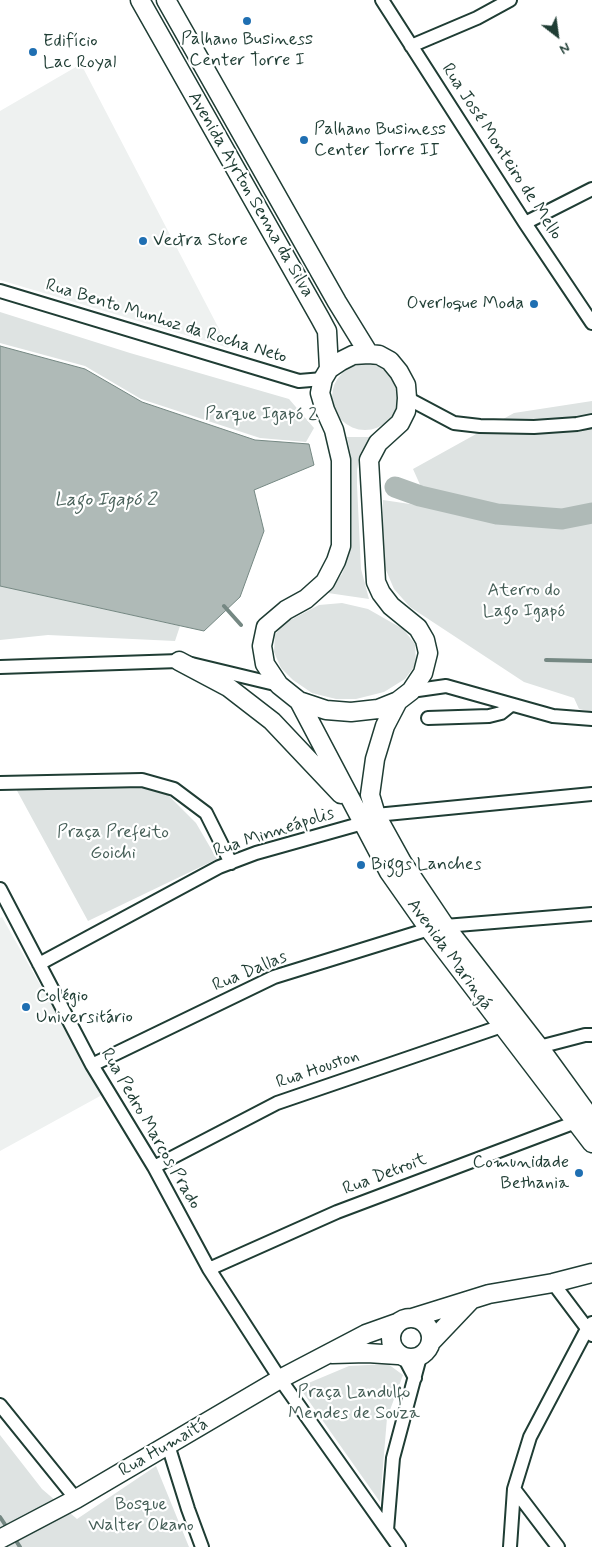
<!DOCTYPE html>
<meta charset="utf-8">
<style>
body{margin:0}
#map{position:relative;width:592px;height:1547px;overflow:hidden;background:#fff;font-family:Mynerve,sans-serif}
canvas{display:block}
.north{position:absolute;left:532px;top:10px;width:50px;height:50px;-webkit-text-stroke:4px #fff;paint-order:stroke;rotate:150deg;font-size:14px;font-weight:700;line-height:20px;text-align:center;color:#1f3d34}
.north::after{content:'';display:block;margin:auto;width:18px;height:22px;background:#1f3d34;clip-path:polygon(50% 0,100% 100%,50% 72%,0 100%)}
</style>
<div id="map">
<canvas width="592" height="1547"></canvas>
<div class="north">N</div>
</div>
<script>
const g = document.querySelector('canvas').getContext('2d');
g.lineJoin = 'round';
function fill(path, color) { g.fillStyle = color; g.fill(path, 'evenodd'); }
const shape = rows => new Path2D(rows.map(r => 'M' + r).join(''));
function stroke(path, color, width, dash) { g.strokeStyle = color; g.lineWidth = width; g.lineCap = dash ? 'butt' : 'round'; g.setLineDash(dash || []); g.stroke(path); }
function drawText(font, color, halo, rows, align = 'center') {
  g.font = font + ' Mynerve,sans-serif'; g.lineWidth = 4.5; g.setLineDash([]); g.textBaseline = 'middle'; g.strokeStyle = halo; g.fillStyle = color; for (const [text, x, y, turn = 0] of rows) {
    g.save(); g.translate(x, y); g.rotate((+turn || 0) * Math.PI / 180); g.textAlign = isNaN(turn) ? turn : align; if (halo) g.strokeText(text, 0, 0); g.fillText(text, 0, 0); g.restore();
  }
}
fill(shape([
 [81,64,229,348,0,280,0,111],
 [2,917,102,1095,0,1151,0,918]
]), '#eef1f0');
fill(shape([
 [0,312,130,353,289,399,314,428,306,442,260,438,141,399,85,366,0,343],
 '332 397a33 33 0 1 1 66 0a33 33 0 1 1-66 0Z',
 [592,401,592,712,579,709,574,698,524,682,410,607,394,589,383,563,383,500,430,507,413,469,514,413],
 [347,437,370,437,360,454,357,470,357,485,361,569,369,599,328,593,342,574,350,550,351,456],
 [0,586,180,626,175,641,48,635,0,640],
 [342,603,368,609,403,629,415,644,416,664,405,679,384,692,356,699,336,699,312,693,293,680,281,668,274,652,275,635,283,624,319,605],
 [138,783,165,792,196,823,217,859,88,921,15,787],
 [388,1364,403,1375,387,1418,380,1502,299,1387,349,1366],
 [0,1435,42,1489,77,1519,156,1466,189,1547,0,1547]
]), '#dee3e2');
const water = shape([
 [0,346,85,369,142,402,255,440,309,444,314,465,254,490,264,531,240,597,204,631,0,586,0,346]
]);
fill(water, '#afbab7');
stroke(water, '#758883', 1);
stroke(shape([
 [224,606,241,625],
 [546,660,592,661],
 [0,1517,8,1529],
 [13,1536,20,1547]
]), '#758883', 4);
stroke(shape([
 [395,487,420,496,497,514,562,519,592,513]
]), '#afbab7', 21);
const minor = shape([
 [382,0,525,223,592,323],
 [411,46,477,18,510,0],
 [525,223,592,189],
 [0,291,299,381,323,379],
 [407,398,454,423,480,426,534,427,577,424,592,421],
 [0,667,179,661,279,685],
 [411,691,446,686,553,716,592,719],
 [428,718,489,716,501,713,511,705],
 [0,783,142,780,174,789,206,813,231,863],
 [376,815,592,794],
 [0,889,92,1065,154,1167,209,1269,280,1379,399,1547],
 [445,926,592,914],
 [39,964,219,867,256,853,363,823],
 [539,1047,585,1035,592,1035],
 [92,1065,274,977,429,929],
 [154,1167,277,1103,502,1026],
 [209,1269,337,1212,576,1122],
 [553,1283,592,1335],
 [404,1357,415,1378],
 [0,1405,76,1499],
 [168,1445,188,1509,202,1547],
 [514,1489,558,1547],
 [387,1530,393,1458,420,1357],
 [510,1547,514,1489,530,1437,587,1329,592,1323]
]);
const secondary = shape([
 [140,0,320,318,327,331,329,369],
 [166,0,337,302,369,354],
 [369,354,379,355,390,361,399,372,406,385,407,398,406,411,400,423,378,443,369,460,376,582,381,593,391,606,418,628,425,640,428,653,423,673,411,691,398,701,378,709,351,712,326,710,299,701,279,685,265,664,262,646,266,627,286,610,306,599,325,582,336,561,341,546,341,460,334,430,325,410,320,393,323,379,329,369,341,361,353,355,369,354],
 [179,661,228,687,272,721,341,794],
 [299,701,389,872,429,929,592,1143],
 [398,701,385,726,375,759,370,795,376,815,402,862,445,926,539,1047,592,1120],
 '391 1338a20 20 0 1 1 40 0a20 20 0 1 1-40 0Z',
 [412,1318,489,1294,553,1283,592,1273],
 [431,1342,470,1301],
 [332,1354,367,1353,398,1355],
 [0,1539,76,1499,280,1379,366,1334,397,1323]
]);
stroke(minor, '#1f3d34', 16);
stroke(secondary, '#1f3d34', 21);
stroke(minor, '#fff', 12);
stroke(secondary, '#fff', 18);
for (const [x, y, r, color] of [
 [247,21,5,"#1f6fb2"],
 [33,52,5,"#1f6fb2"],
 [304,140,5,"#1f6fb2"],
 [143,241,5,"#1f6fb2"],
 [534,304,5,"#1f6fb2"],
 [361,865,5,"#1f6fb2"],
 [26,1007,5,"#1f6fb2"],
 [579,1173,5,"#1f6fb2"]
]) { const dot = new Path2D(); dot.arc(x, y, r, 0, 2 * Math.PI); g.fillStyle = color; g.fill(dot); stroke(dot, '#fff', 2); }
drawText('18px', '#1f3d34', '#fff', [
 ["Palhano Business",247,40,"center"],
 ["Center Torre I",247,61,"center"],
 ["Edifício",43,42],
 ["Lac Royal",43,63],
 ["Palhano Business",314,130],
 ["Center Torre II",314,151],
 ["Vectra Store",153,241],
 ["Overloque Moda",524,304,"right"],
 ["Biggs Lanches",371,865],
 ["Colégio",36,997],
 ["Universitário",36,1018],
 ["Comunidade",569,1163,"right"],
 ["Bethania",569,1184,"right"]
], 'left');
drawText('18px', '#1f3d34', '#fff', [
 ["Rua José Monteiro de Mello",501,152,57],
 ["Avenida Ayrton Senna da Silva",250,195,60],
 ["Rua Bento Munhoz da Rocha Neto",166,322,17],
 ["Rua Minneápolis",274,833,-18],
 ["Avenida Maringá",449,955,54],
 ["Rua Dallas",250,972,-23],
 ["Rua Houston",318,1070,-19],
 ["Rua Pedro Marcos Prado",150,1129,60],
 ["Rua Detroit",385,1175,-21],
 ["Rua Humaitá",164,1448,-30]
]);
drawText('18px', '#455e57', '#fff', [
 ["Parque Igapó 2",261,415],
 ["Aterro do",524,591],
 ["Lago Igapó",524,612],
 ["Praça Prefeito",113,833],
 ["Goichi",113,854],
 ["Praça Landulfo",354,1393],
 ["Mendes de Souza",354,1414],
 ["Bosque",141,1505],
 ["Walter Okano",141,1526]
]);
drawText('italic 19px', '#4a625b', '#fff', [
 ["Lago Igapó 2",105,501]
]);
</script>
